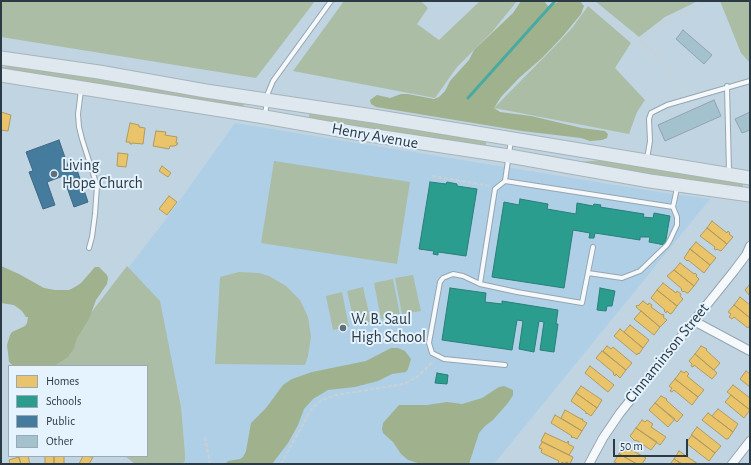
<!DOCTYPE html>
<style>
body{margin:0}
#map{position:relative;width:751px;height:465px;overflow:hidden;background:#c0d4e2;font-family:"Alegreya Sans",sans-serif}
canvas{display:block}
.frame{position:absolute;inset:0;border:2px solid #2b3a44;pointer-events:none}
.legend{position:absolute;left:8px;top:365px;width:140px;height:92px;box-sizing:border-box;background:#e5f3fe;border:1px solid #9ba9b4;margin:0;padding:5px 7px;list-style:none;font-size:12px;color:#2b3a44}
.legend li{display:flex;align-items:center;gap:8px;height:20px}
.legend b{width:20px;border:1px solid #9ba9b4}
.scale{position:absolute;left:613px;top:439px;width:75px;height:18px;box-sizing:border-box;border:2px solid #2b3a44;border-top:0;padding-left:5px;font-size:12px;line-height:14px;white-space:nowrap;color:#2b3a44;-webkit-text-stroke:3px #e5f3fe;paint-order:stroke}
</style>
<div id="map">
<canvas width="751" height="465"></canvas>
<div class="frame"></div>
<ul class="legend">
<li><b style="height:11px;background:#e9c46a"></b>Homes</li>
<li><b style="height:11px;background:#2a9d8f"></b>Schools</li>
<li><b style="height:11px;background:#457b9d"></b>Public</li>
<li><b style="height:11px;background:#a4c1ce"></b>Other</li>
</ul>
<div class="scale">50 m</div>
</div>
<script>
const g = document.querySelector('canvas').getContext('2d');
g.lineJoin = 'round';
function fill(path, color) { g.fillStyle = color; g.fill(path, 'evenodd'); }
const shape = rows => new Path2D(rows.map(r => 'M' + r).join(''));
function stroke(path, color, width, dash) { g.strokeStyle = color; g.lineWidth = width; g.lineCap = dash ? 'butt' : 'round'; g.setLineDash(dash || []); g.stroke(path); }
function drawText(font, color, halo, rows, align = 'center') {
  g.font = font + ' "Alegreya Sans",sans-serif'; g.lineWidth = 4; g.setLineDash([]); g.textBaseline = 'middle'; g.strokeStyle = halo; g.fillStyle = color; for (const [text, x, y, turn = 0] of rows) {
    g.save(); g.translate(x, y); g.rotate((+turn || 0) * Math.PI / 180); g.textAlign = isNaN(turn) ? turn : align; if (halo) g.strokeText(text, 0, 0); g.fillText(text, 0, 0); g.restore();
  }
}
fill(shape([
 [235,123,658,192,710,199,494,464,137,464,147,456,147,366,52,366,170,214]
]), '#afcfe6');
fill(shape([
 [1,1,315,1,256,78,1,37],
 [344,1,421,1,428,8,417,24,439,40,480,1,517,1,492,32,457,67,435,98,293,71],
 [595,1,698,1,665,17,639,37],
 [720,1,750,1,750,63,741,53],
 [588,6,631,43,615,68,645,100,637,112,629,134,494,108,558,43,572,28],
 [14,66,82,75,243,102,244,105,242,107,233,107,1,69,1,67],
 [310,113,438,132,484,141,486,142,486,146,460,144,309,119,309,116],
 [603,160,743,183,743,188,661,178,579,162],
 [274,161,410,182,397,264,261,243],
 [127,266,160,301,181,407,185,454,185,461,182,464,135,464,125,456,147,456,147,366,50,366],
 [239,272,259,273,269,276,286,286,300,300,308,317,311,337,308,356,305,365,215,364,220,277],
 [413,275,421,311,402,314,395,278],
 [393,279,400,315,381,319,374,283],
 [363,287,371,322,355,326,347,291],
 [342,292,349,327,333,330,326,296]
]), '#acbda5');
fill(shape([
 [521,1,544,1,548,6,550,6,560,1,580,1,584,6,581,14,563,36,542,58,519,78,501,97,494,108,500,112,531,116,582,128,605,131,608,134,607,138,602,140,590,141,581,138,522,131,376,107,371,104,370,100,377,95,390,98,401,94,408,94,434,99,439,97,445,91,450,81,469,60,474,50,513,13],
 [1,266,19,274,44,288,55,290,69,290,75,287,81,283,95,267,99,267,107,275,108,278,107,284,96,300,89,319,77,338,74,348,68,357,54,366,13,366,9,362,7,345,10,335,12,332,25,326,27,323,28,317,26,317,22,311,14,305,1,303],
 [391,348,398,348,405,351,411,359,408,369,406,372,392,374,378,381,355,387,328,390,313,399,304,409,298,425,288,443,272,464,225,464,228,461,240,459,243,457,246,451,251,423,266,408,283,385,292,379,312,372,366,361],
 [504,386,513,390,513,395,508,403,493,420,485,426,479,433,469,464,421,464,408,460,401,454,393,442,383,433,382,429,383,423,399,405,427,405,447,402,462,404,482,398,499,387]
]), '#9fb28d');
const homes = shape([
 [1,112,11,115,8,131,1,130,1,112],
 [130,123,139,125,139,127,145,128,143,144,132,143,132,144,130,144,130,142,126,142,130,123],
 [156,131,166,132,165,135,177,137,176,143,178,143,177,145,176,145,175,146,170,146,169,149,153,146,156,131],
 [118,153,128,154,126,167,117,166,118,153],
 [162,166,171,173,168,177,159,171,162,166],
 [169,196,177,202,167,215,159,209,169,196],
 [712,221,727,233,728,231,730,233,729,234,733,237,727,244,707,228,712,221],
 [707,228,727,244,721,251,717,249,716,250,714,249,715,247,700,236,707,228],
 [696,242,716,258,710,265,690,249,696,242],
 [690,249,710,265,704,273,688,260,687,261,684,258,690,249],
 [680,263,694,274,695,273,697,275,696,276,699,279,694,286,674,270,680,263],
 [674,270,694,286,688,293,687,293,684,291,683,292,681,290,682,289,668,277,667,276,674,270],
 [663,283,676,293,677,291,681,294,680,296,683,299,677,306,657,290,663,283],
 [750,284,750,296,745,290,750,284],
 [657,290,677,306,672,313,670,314,667,311,666,313,664,311,665,310,651,298,657,290],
 [740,297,750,305,750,318,734,305,740,297],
 [643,301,648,305,649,303,652,305,651,307,662,315,663,314,664,315,663,317,667,320,660,327,636,307,637,305,638,306,643,301],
 [734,305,750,318,750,325,748,328,734,317,732,319,729,317,731,314,728,312,734,305],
 [641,311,660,327,654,335,634,319,641,311],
 [630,325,649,340,643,348,624,332,630,325],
 [620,329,643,348,639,354,638,353,637,355,614,336,620,329],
 [607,346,611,349,613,347,632,363,626,370,603,351,607,346],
 [701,346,707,349,706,350,720,363,714,370,695,354,701,346],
 [602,351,626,370,620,378,616,374,615,376,613,374,614,373,596,358,602,351],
 [695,354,717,373,712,379,694,365,693,367,691,366,692,364,689,361,695,354],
 [590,366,614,385,608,392,585,373,590,366],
 [681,371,684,373,686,371,689,374,687,376,704,390,698,397,675,379,681,371],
 [746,371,750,374,750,387,740,379,746,371],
 [675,379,698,397,692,405,674,390,672,392,670,391,672,388,669,386,675,379],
 [733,385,750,398,750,410,727,392,733,385],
 [581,386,602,400,597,408,576,393,581,386],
 [576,393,597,408,591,416,587,413,586,414,586,412,571,401,576,393],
 [731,395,750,410,744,418,725,402,731,395],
 [661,396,667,399,666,400,683,415,677,422,655,403,661,396],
 [655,403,675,419,668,427,649,410,655,403],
 [718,409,738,424,733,432,712,416,718,409],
 [565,410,581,419,583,419,582,420,587,423,582,431,561,418,565,410],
 [708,413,733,432,728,439,726,439,702,420,708,413],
 [555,415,582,431,577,439,573,437,572,438,571,437,572,436,551,423,555,415],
 [642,420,645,422,647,420,653,424,651,427,666,437,660,445,636,428,642,420],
 [697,427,721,446,715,453,691,435,697,427],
 [636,428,657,442,651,450,636,440,635,441,630,436,636,428],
 [545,433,567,443,568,441,569,442,568,444,574,447,569,455,541,441,545,433],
 [692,435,715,453,709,461,686,443,692,435],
 [542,442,573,457,570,464,566,462,565,464,562,462,561,464,558,463,559,461,542,453,541,452,542,449,539,448,542,442],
 [624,446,646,458,642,464,637,464,619,454,624,446],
 [679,451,698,464,682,464,674,459,679,451],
 [619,454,637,464,618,464,614,462,619,454],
 [18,456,28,456,30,464,21,464,18,456],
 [45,456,54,456,54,464,45,464,45,456],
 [54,456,64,456,64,464,54,464,54,456],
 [83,456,93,457,89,464,79,464,83,456],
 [19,457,21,464,10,464,9,460,19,457],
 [674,459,682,464,670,464,674,459]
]);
fill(homes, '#e9c46a');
stroke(homes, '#b09b5f', 1);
const schools = shape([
 [430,182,446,184,447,182,457,184,457,186,477,189,466,256,438,252,438,255,433,254,434,251,419,249,430,182],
 [520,199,548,204,547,209,576,214,577,203,593,206,594,204,601,205,600,207,644,214,643,217,653,218,654,213,670,216,665,245,649,242,650,237,640,237,640,240,595,233,594,238,589,238,590,233,573,230,564,288,492,277,504,202,519,205,520,199],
 [450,288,486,293,485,302,502,304,502,301,558,310,556,324,558,324,554,352,540,350,544,322,539,321,534,352,519,349,523,321,517,320,512,350,442,340,450,288],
 [600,288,615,291,612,306,607,306,606,311,597,310,600,288],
 [437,373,448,375,447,384,435,383,437,373]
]);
fill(schools, '#2a9d8f');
stroke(schools, '#2a7f78', 1);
const public = shape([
 [59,140,70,172,77,170,88,202,74,207,63,176,47,182,55,205,43,209,29,172,33,171,26,152,59,140]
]);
fill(public, '#457b9d');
stroke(public, '#3d6882', 1);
stroke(shape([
 [468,98,555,1]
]), '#48aaa2', 3);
const building = shape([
 [683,30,712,55,704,64,676,39,683,30],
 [714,100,721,116,665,141,658,125,714,100],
 [750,112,750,130,742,133,735,119,750,112]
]);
fill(building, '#a4c1ce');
stroke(building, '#92a3ac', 1);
const lane = shape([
 [727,86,729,172],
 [81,90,78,114,79,127,82,139,97,186,95,214,92,237,89,248],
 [265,115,268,93,273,81,331,1],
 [511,140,505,181,673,207,677,188],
 [647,159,650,141,649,119,651,113,667,105,750,81],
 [505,181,495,189,480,284,463,276,453,274,443,278,440,282,429,343,432,353,444,359,505,365],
 [588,273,622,278,640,271,667,245,670,240,677,225,677,217,673,207],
 [480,284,517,292,582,303,593,247]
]);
const street = shape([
 [694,321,750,351],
 [589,464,603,438,620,413,734,271,746,255,750,246],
 [732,464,750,441]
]);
const primary = shape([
 [1,58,99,72,206,91,373,116,750,178],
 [1,75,265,117,356,133,509,156,650,181,750,195]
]);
stroke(lane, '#96a5b0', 6);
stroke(street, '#96a5b0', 10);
stroke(primary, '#a8b3ba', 15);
stroke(shape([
 [589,1,634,40,639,42,664,23,708,1],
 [639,42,650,48,666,65,682,94],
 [432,176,490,186],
 [205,437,210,464],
 [281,464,312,408,322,400,336,395,404,384,417,377,434,361]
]), '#cad1d4', 2, [4, 2]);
stroke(lane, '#f6f9fb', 4);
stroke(street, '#f6f9fb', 8);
stroke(primary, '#dee8ee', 13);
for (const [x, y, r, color] of [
 [54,174,4,"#5f707b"],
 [343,328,4,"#5f707b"]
]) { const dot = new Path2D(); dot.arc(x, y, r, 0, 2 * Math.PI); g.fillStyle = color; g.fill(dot); stroke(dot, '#e5f3fe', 1.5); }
drawText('16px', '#2b3a44', '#e5f3fe', [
 ["Henry Avenue",375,136,10],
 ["Cinnaminson Street",667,353,-51]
]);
drawText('16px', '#2b3a44', '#e5f3fe', [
 ["Living",62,165],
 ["Hope Church",62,183],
 ["W. B. Saul",351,319],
 ["High School",351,337]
], 'left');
</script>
